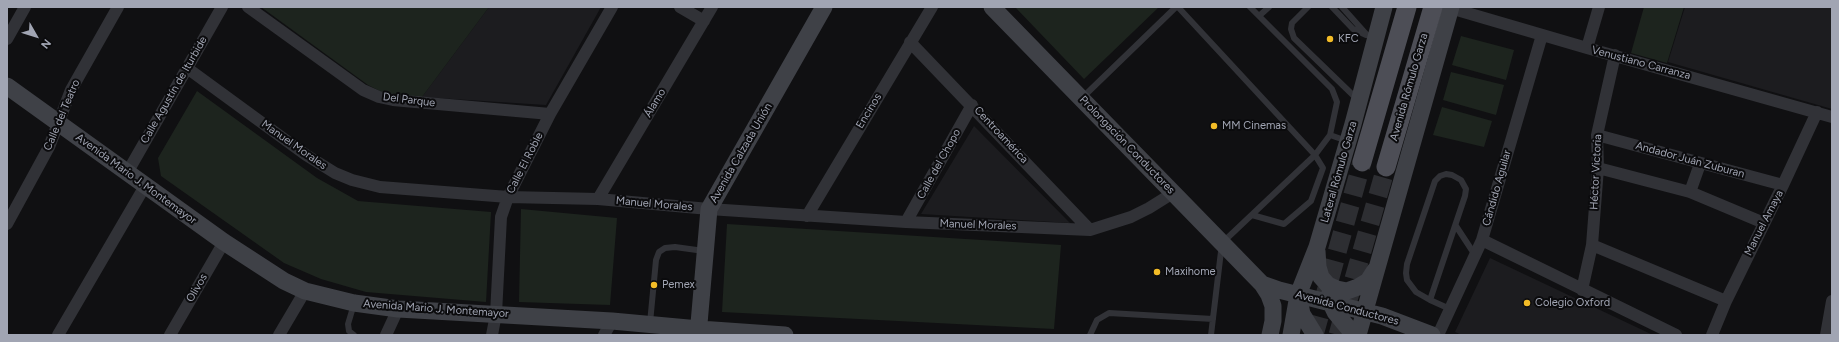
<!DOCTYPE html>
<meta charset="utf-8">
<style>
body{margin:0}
#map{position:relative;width:1839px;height:342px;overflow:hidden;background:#101012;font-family:Figtree,sans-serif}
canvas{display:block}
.frame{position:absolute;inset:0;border:8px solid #a1a5b3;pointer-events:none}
.north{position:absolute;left:16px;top:16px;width:40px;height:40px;-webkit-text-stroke:3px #0b0b0d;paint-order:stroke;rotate:129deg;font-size:11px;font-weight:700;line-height:16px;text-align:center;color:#a1a5b3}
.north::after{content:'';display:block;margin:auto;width:14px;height:18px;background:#a1a5b3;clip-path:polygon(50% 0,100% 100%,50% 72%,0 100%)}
</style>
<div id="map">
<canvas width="1839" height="342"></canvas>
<div class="frame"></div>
<div class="north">N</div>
</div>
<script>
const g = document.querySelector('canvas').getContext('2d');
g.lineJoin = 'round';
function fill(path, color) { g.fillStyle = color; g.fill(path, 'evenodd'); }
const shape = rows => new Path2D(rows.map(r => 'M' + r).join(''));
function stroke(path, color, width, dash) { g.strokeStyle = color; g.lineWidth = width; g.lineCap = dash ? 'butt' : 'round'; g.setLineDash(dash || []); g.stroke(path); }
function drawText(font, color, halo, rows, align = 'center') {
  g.font = font + ' Figtree,sans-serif'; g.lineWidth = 4; g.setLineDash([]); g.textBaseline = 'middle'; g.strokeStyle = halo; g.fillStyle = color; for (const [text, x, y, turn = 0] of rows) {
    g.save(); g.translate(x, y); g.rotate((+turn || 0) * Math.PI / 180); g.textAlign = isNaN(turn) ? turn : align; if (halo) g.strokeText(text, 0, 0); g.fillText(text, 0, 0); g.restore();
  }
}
fill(shape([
 [489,7,601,7,546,105,422,97],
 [1685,7,1832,7,1832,109,1668,62],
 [974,126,1070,223,921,214],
 [1490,258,1653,335,1462,335,1455,332]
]), '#1c1c1f');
fill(shape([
 [261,7,489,7,422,97,392,97,368,85],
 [1015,7,1159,7,1084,79],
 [1644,7,1684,7,1667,63,1631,53],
 [1461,36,1514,50,1506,80,1452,65],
 [1451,72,1504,85,1496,115,1443,100],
 [197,91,317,178,358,201,491,212,486,302,366,292,321,279,284,263,161,176,158,158],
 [1442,107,1492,121,1484,147,1433,135],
 [521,209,617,218,610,305,519,302],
 [727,224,1061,245,1054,329,722,312]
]), '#1d241e');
stroke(shape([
 [1314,335,1362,162],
 [1338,335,1386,167]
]), '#2d2e32', 19, [19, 10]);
stroke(shape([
 [1178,7,1315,155,1222,243,1211,335],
 [1250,7,1259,16],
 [1308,7,1292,23,1291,29,1294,38,1357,99],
 [1332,7,1353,29,1366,35],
 [1342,7,1367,35,1375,37],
 [1082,98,1176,7],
 [1330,135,1347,141],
 [1252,215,1284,224,1311,201,1323,168,1315,155,1330,135,1337,102,1332,89,1259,16,1269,7],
 [1456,226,1475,255],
 [1430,300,1465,196,1466,189,1461,180,1452,175,1446,174,1440,176,1435,181,1407,264,1406,273,1407,280,1416,292,1430,300,1450,309],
 [650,323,656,260,659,252,665,248,675,247,704,251],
 [354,335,349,331,348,324,354,304],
 [1090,335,1097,320,1109,313,1213,319]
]), '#313237', 6);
stroke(shape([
 [248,7,363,90,379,97,393,100,550,114],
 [680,7,704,21],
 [1450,8,1587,48,1832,117],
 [7,39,25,7],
 [910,42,1090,230],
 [1587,48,1599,7],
 [187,68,306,155,335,173,352,180,380,187,508,197,598,199,709,209,906,222,1090,230,1131,217,1149,208,1173,193],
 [1597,135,1783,185],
 [1598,168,1690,192,1764,223],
 [127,173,222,7],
 [1690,192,1700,164],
 [598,199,712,7],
 [807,216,932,7],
 [906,222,972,105],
 [7,224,49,147,71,90,118,7],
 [1482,240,1676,335],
 [1592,245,1726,301],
 [1582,290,1592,245,1598,168,1597,135,1615,55],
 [58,335,145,186],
 [170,335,224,242],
 [279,335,305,291],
 [386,335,398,309],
 [492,335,496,314,501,217,508,197,550,114,612,7],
 [604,335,612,321],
 [1438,335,1482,240,1542,35],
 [1712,335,1726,301,1783,185,1817,112],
 [1826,335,1832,301]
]), '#313237', 12);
stroke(shape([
 [992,7,1262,284,1279,290,1382,316,1432,335],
 [7,86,224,242,284,281,305,291,354,303,398,309,612,321,699,329,785,335],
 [1317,251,1318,267,1321,277,1328,285,1337,289,1347,291,1358,287,1368,281,1375,270],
 [1262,284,1269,295,1273,306,1273,321,1270,335],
 [1328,297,1335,312,1354,335],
 [1299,299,1302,314,1315,335],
 [698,335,709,209,824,7],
 [1291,335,1298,295,1317,247,1353,124,1384,7],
 [1358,335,1451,7]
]), '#3f4147', 17);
stroke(shape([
 [1362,162,1407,7],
 [1386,167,1433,7]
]), '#4d4e56', 19);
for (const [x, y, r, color] of [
 [1330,39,4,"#f3bc27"],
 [1214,126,4,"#f3bc27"],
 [1157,272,4,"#f3bc27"],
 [654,285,4,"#f3bc27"],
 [1527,303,4,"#f3bc27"]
]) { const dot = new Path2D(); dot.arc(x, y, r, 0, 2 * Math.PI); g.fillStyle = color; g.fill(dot); stroke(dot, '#0b0b0d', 1.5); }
drawText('11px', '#a1a5b3', '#0b0b0d', [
 ["KFC",1338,39],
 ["MM Cinemas",1222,126],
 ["Maxihome",1165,272],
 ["Pemex",662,285],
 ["Colegio Oxford",1535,303]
], 'left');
drawText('11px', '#a1a5b3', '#0b0b0d', [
 ["Venustiano Carranza",1641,63,15],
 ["Avenida Rómulo Garza",1409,87,-74],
 ["Calle Agustín de Iturbide",174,90,-60],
 ["Del Parque",409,100,7],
 ["Álamo",655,103,-59],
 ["Encinos",869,111,-59],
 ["Calle del Teatro",62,115,-67],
 ["Centroamérica",1001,135,47],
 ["Manuel Morales",294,145,35],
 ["Prolongación Conductores",1127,145,46],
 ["Avenida Calzada Unión",741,153,-60],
 ["Andador Juán Zuburan",1690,160,15],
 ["Calle El Roble",525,163,-63],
 ["Calle del Chopo",939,164,-61],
 ["Lateral Rómulo Garza",1339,172,-74],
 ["Héctor Victoria",1596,172,-87],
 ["Avenida Mario J. Montemayor",136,179,36],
 ["Cándido Aguilar",1497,188,-74],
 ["Manuel Morales",654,204,5],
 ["Manuel Amaya",1764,223,-63],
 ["Manuel Morales",978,225,2],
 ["Olivos",197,288,-60],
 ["Avenida Conductores",1347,308,15],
 ["Avenida Mario J. Montemayor",436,309,4]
]);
</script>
